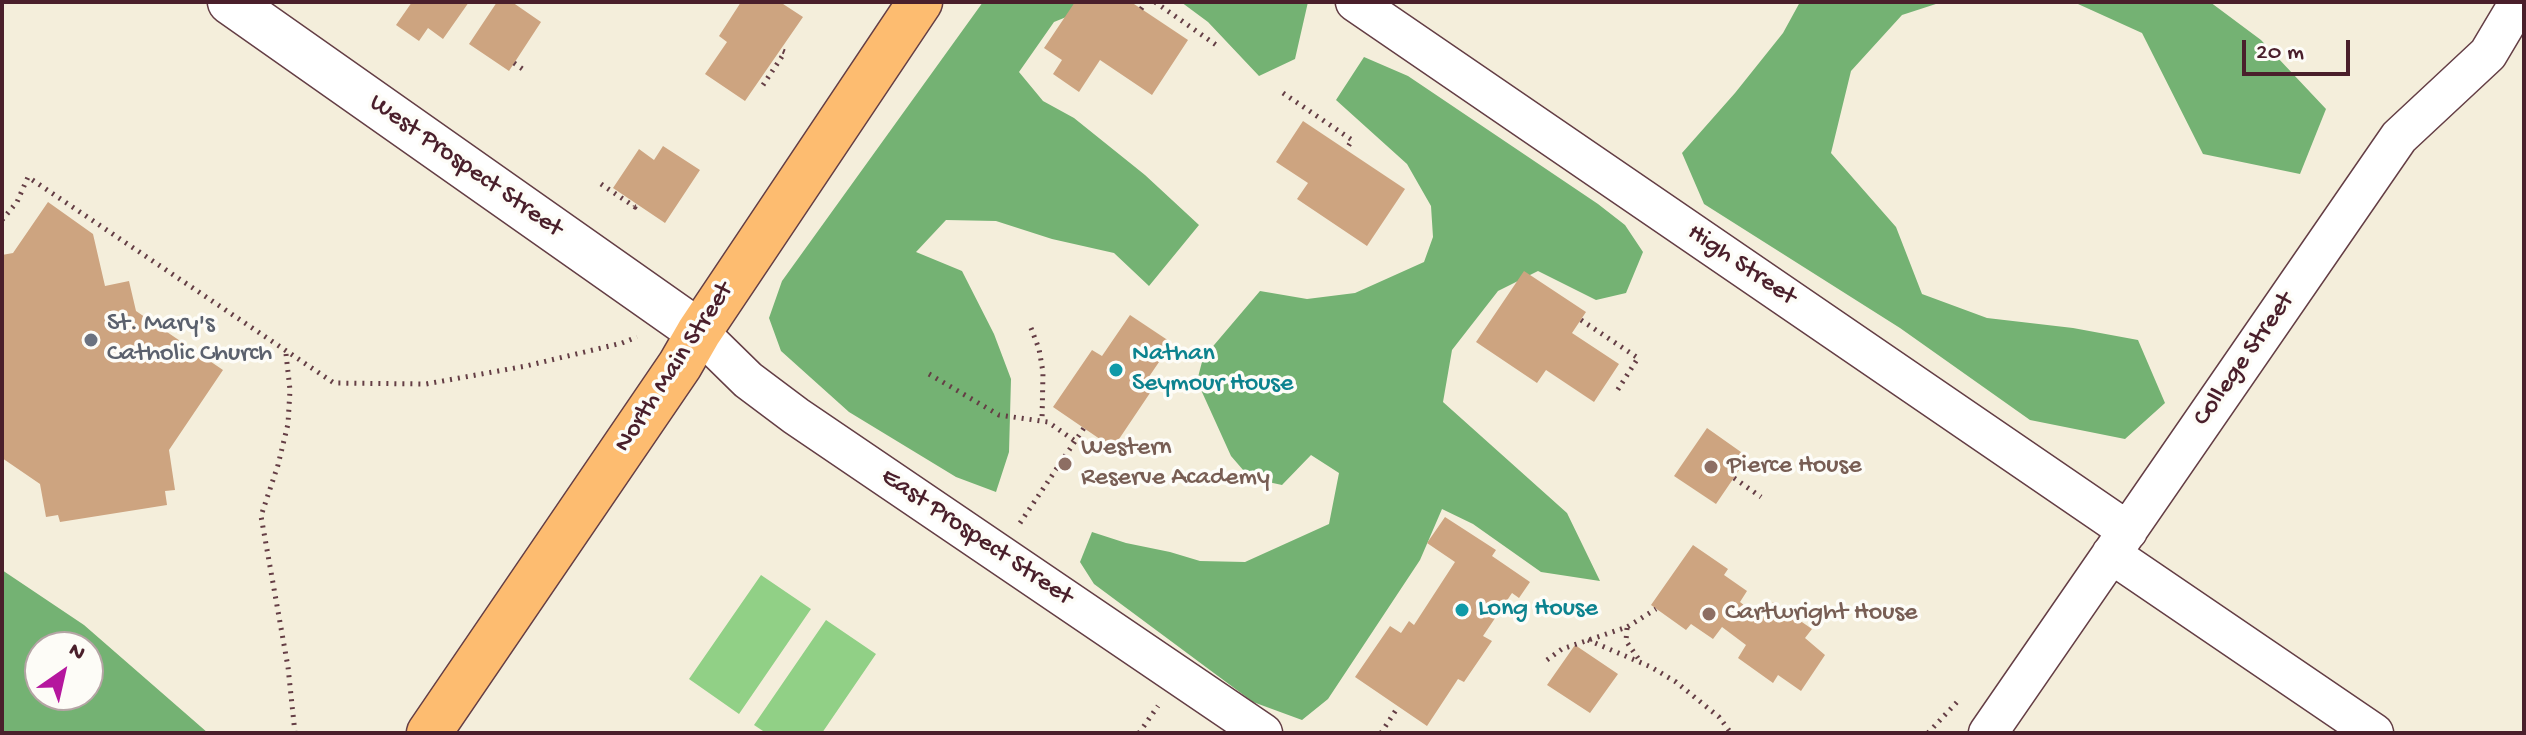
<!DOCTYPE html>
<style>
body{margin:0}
#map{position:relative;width:2526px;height:735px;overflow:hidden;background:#f4eedb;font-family:"Gochi Hand",sans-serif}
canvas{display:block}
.frame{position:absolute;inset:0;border:4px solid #4a1f2b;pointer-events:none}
.north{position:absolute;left:24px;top:631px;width:80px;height:80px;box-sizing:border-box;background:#fdfcf7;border:2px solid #b5a4a5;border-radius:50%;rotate:34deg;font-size:22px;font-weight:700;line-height:32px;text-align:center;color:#4a1f2b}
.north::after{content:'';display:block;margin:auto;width:28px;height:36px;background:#b5179e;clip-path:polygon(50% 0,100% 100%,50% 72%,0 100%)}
.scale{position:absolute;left:2242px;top:40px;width:108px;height:36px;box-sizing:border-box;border:4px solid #4a1f2b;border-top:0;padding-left:10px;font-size:24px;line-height:28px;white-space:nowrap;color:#4a1f2b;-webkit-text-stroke:6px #fdfcf7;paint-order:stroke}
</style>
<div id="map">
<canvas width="2526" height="735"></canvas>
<div class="frame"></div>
<div class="north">N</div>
<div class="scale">20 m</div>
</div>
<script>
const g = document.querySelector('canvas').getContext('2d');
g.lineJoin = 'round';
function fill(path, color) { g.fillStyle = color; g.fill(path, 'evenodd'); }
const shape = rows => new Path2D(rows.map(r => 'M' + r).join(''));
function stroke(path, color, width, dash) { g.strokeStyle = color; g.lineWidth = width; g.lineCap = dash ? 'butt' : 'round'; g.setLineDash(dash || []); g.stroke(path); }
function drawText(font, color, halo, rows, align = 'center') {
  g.font = font + ' "Gochi Hand",sans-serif'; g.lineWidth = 7; g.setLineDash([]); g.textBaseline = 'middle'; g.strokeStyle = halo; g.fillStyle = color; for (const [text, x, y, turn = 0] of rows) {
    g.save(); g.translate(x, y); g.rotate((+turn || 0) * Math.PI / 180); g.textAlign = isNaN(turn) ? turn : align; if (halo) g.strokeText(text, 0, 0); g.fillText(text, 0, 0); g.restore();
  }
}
fill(shape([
 [761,575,811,609,739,714,689,679],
 [826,620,876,654,822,733,766,733,754,725]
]), '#91d086');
fill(shape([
 [983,2,1103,2,1054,22,1019,72,1043,101,1074,118,1145,175,1199,225,1149,286,1114,253,1052,239,996,221,946,220,916,252,962,271,994,334,1011,379,1009,452,996,492,956,477,849,412,781,351,769,318,782,281],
 [1181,2,1308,2,1295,59,1259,76,1208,22],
 [1800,2,1942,2,1902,15,1851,71,1831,153,1896,227,1922,294,1987,318,2073,328,2138,340,2165,403,2125,439,2030,420,1900,328,1704,204,1682,153,1735,93,1783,33],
 [2068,2,2210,2,2261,40,2326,109,2300,174,2203,154,2142,33,2078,4],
 [1364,57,1408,76,1598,204,1625,225,1643,252,1626,293,1596,300,1538,271,1498,291,1452,350,1443,402,1567,513,1600,581,1541,572,1473,524,1442,509,1420,560,1328,699,1302,720,1253,702,1094,584,1080,562,1092,532,1126,543,1170,552,1200,561,1245,562,1329,524,1339,473,1311,455,1282,485,1250,478,1231,456,1197,381,1203,358,1260,291,1307,299,1355,293,1424,262,1433,237,1431,206,1407,164,1336,100],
 [2,570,84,625,208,733,2,733],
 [88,647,88,695,40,695,40,647]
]), '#74b273');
fill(shape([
 [412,2,469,2,443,39,428,28,419,41,396,25],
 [497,2,512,2,541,22,509,71,469,44],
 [741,2,780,2,803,17,745,101,705,74,727,42,719,36],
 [1075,2,1131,2,1188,40,1152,95,1100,60,1079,92,1053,74,1062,60,1044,48],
 [1303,121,1405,189,1367,246,1297,199,1308,183,1276,162],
 [663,146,700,170,665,223,613,188,639,149,654,160],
 [48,202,93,234,105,286,129,281,136,311,223,370,169,450,175,490,165,491,167,505,60,522,58,515,46,517,40,484,2,458,2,255,13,253],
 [1524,271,1586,312,1572,333,1619,364,1594,402,1546,370,1537,383,1476,342],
 [1130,315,1172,343,1144,384,1152,390,1113,448,1053,407,1092,350,1102,356],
 [1707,428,1748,457,1716,504,1674,476],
 [1445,517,1496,550,1492,556,1530,582,1519,598,1512,593,1483,636,1492,641,1464,682,1458,679,1427,726,1355,677,1390,626,1401,633,1409,621,1414,625,1455,562,1427,543],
 [1693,545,1728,569,1724,575,1747,591,1740,602,1762,619,1773,602,1812,629,1805,638,1825,655,1801,691,1778,675,1773,683,1738,658,1746,645,1722,627,1713,639,1691,624,1686,630,1651,605],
 [1575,645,1618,674,1590,713,1547,685]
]), '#cda480');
const minor = shape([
 [1355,2,2128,531],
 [699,332,748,380,796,416,1263,733],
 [2111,554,2374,733],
 [1988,733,2399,137,2488,54,2519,2]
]);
const tertiary = shape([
 [230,2,699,332]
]);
const primary = shape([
 [429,733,680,365,699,332,920,2]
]);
stroke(minor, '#643e45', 41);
stroke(tertiary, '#643e45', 47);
stroke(primary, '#643e45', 47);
stroke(shape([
 [1155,2,1219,47],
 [1141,9,1146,2],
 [514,63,524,70],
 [763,85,785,52,780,50],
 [1283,93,1352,140,1346,150],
 [601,184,635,207,636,204],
 [2,220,17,202,28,177,334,383,426,384,526,366,622,343,637,337],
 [1581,320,1638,358,1615,394],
 [1031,328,1039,349,1043,372,1042,421],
 [286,354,290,390,288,424,278,465,261,516,288,667,295,733],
 [929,374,999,415,1048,422,1075,441],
 [1734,478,1761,497],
 [1020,523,1084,428],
 [1627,628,1626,641,1640,661],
 [1588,640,1651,667,1676,682,1719,717,1731,733],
 [1547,660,1562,649,1627,627,1656,609],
 [1139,733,1158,706],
 [1381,733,1398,707],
 [1928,733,1958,701]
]), '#643e45', 5, [2, 6]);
stroke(minor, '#fff', 38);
stroke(tertiary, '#fff', 44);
stroke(primary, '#fdbc70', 44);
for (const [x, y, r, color] of [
 [91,340,8,"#6b7280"],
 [1116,370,8,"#0f9aa8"],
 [1065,464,8,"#8d6e63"],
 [1711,467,8,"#8d6e63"],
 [1462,610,8,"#0f9aa8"],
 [1709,614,8,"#8d6e63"]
]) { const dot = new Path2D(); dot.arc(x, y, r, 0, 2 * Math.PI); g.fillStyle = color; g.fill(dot); stroke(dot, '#fdfcf7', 3); }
drawText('26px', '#4a1f2b', '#fdfcf7', [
 ["West Prospect Street",465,167,35],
 ["High Street",1741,266,34],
 ["College Street",2245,360,-55],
 ["North Main Street",675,368,-57],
 ["East Prospect Street",976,538,34]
]);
drawText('26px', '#5b616d', '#fdfcf7', [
 ["St. Mary's",107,325],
 ["Catholic Church",107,355]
], 'left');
drawText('26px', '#0d838f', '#fdfcf7', [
 ["Nathan",1132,355],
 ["Seymour House",1132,385],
 ["Long House",1478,610]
], 'left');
drawText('26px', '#785e54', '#fdfcf7', [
 ["Western",1081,449],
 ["Reserve Academy",1081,479],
 ["Pierce House",1727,467],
 ["Cartwright House",1725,614]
], 'left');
</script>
